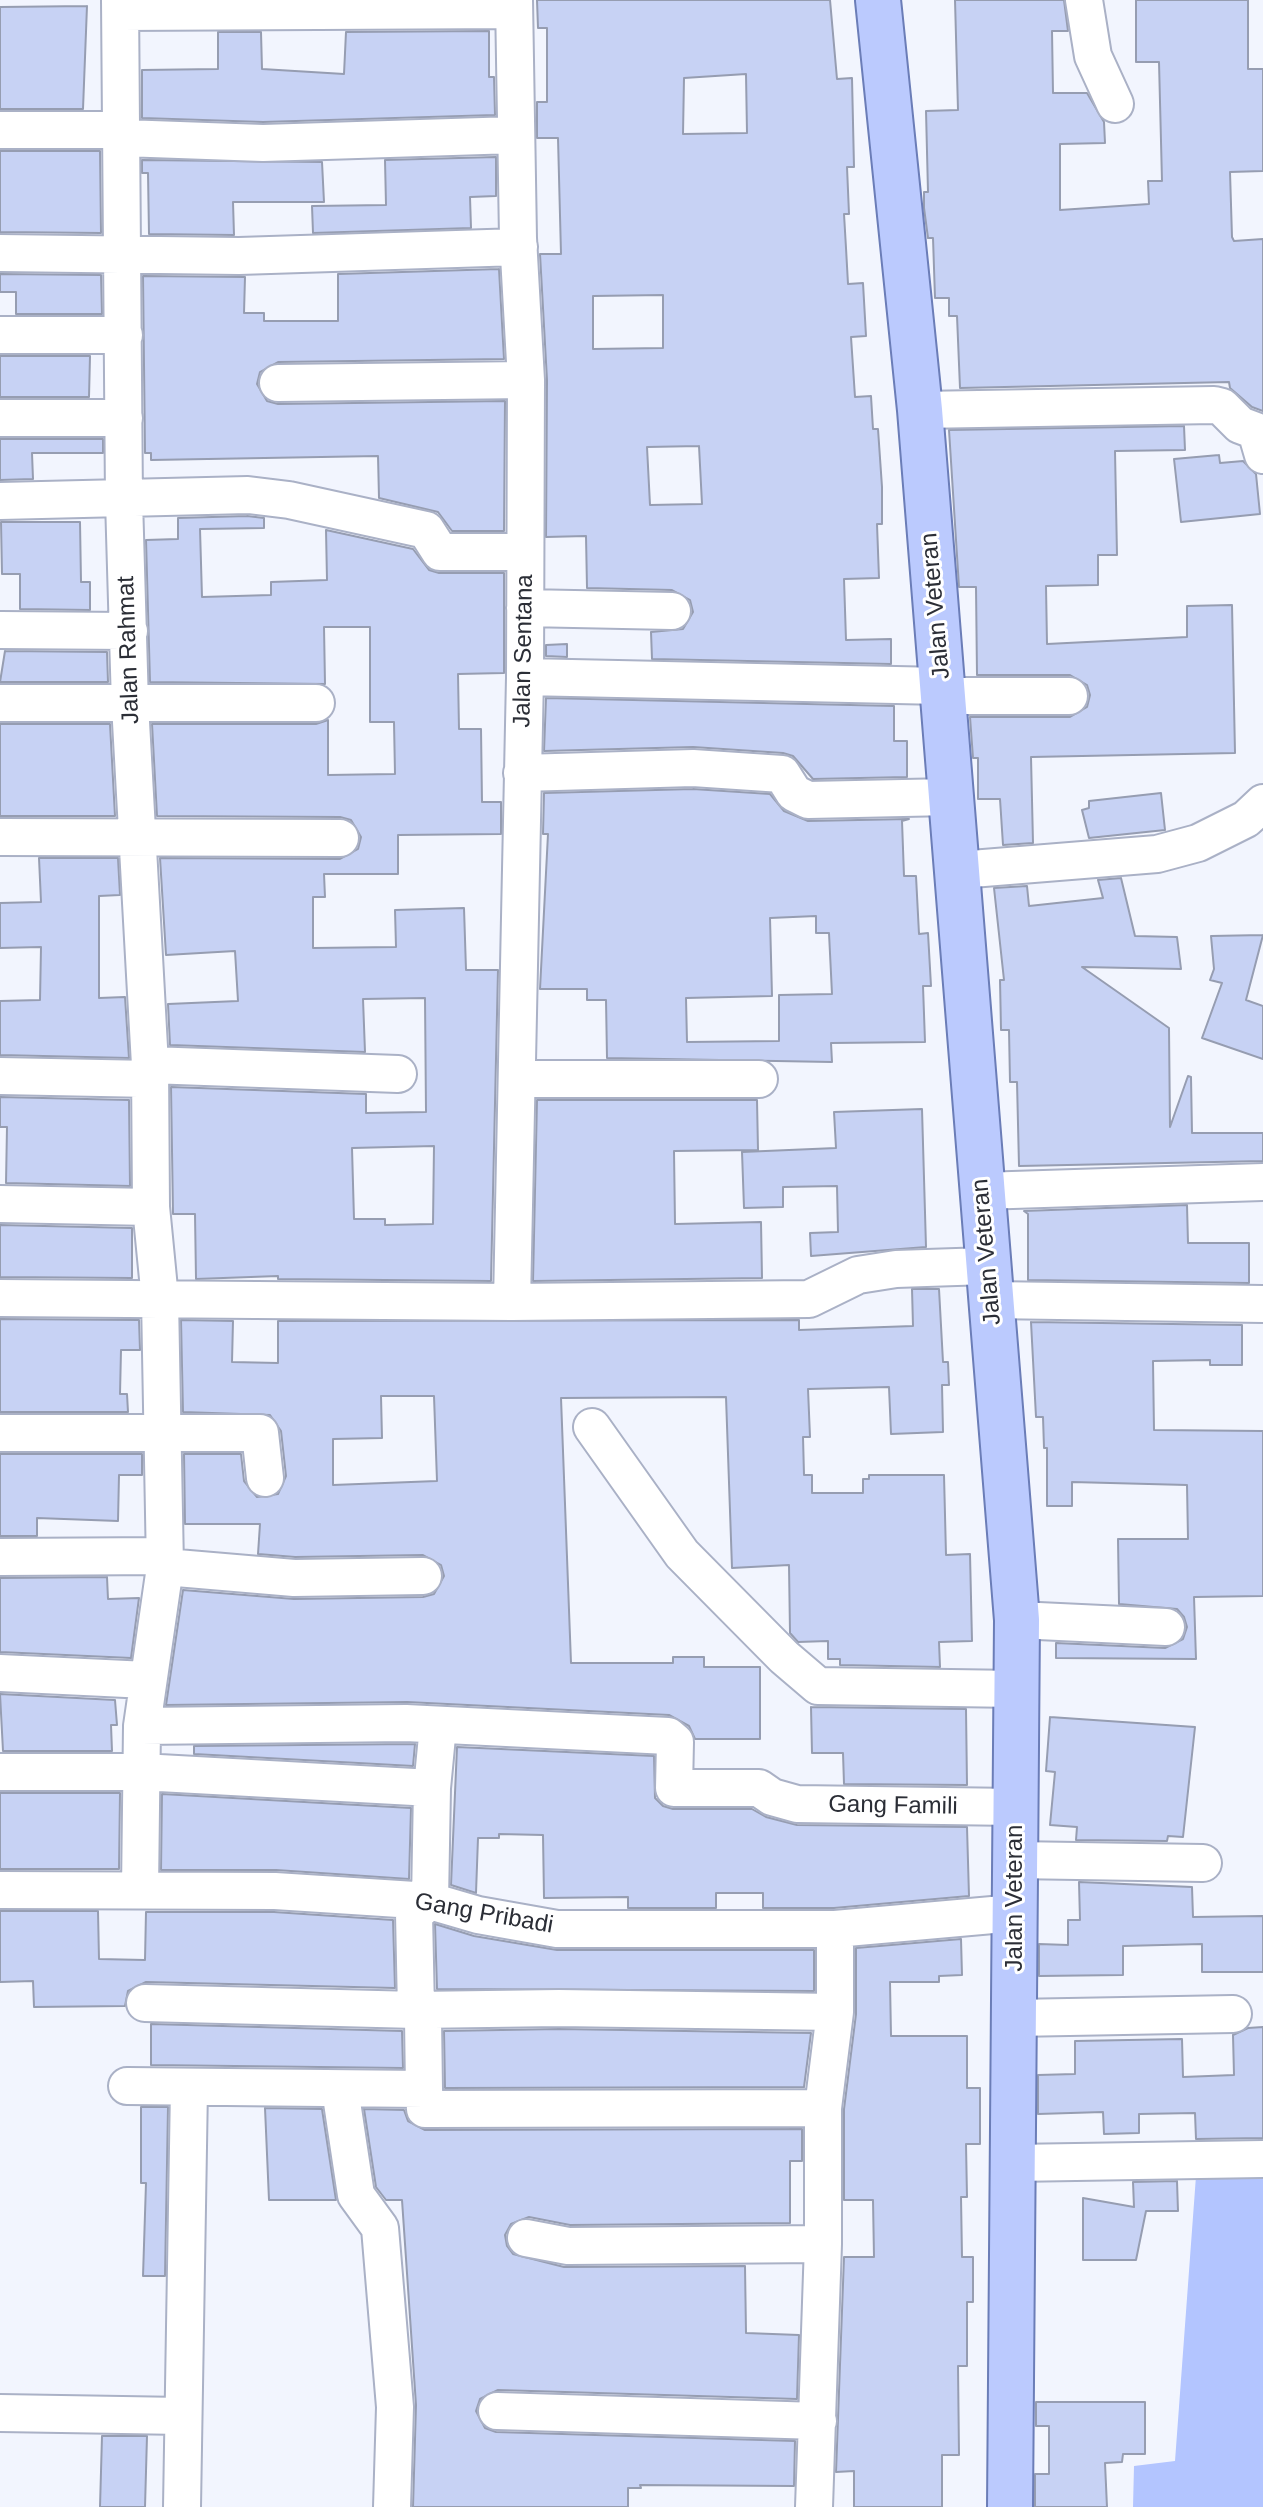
<!DOCTYPE html>
<style>
body{margin:0}
canvas{display:block;background:#f2f5fe}
</style>
<canvas width="1263" height="2507"></canvas>
<script>
const g = document.querySelector('canvas').getContext('2d');
g.lineJoin = 'round';
function fill(path, color) { g.fillStyle = color; g.fill(path, 'evenodd'); }
const shape = rows => new Path2D(rows.map(r => 'M' + r).join(''));
function stroke(path, color, width, dash) { g.strokeStyle = color; g.lineWidth = width; g.lineCap = dash ? 'butt' : 'round'; g.setLineDash(dash || []); g.stroke(path); }
function drawText(font, color, halo, rows, align = 'center') {
  g.font = font + ' Helvetica,sans-serif'; g.lineWidth = 6; g.setLineDash([]); g.textBaseline = 'middle'; g.strokeStyle = halo; g.fillStyle = color; for (const [text, x, y, turn = 0] of rows) {
    g.save(); g.translate(x, y); g.rotate((+turn || 0) * Math.PI / 180); g.textAlign = isNaN(turn) ? turn : align; if (halo) g.strokeText(text, 0, 0); g.fillText(text, 0, 0); g.restore();
  }
}
fill(shape([
 [1263,2175,1263,2507,1133,2507,1134,2466,1175,2461,1196,2176]
]), '#b3c5ff');
const building = shape([
 [537,0,830,0,837,79,852,78,854,167,847,167,849,214,844,214,846,248,848,284,863,283,866,336,851,337,855,397,871,396,873,429,878,429,882,487,882,524,877,524,879,578,844,579,846,640,891,639,891,664,652,659,651,632,683,629,693,612,690,600,672,590,587,588,586,536,546,537,547,380,540,254,561,254,558,138,537,138,537,102,547,102,547,28,538,28,537,0],
 [746,74,747,133,683,134,684,78,746,74],
 [663,295,663,348,593,349,593,296,663,295],
 [699,446,702,504,650,505,647,447,699,446],
 [955,0,1064,0,1068,31,1052,31,1053,93,1087,93,1104,122,1105,143,1060,144,1060,210,1149,204,1148,181,1162,181,1159,62,1136,62,1136,0,1248,0,1248,69,1263,69,1263,171,1230,172,1232,237,1234,241,1263,239,1263,411,1252,407,1230,388,1229,382,960,388,957,316,949,316,949,298,935,298,933,238,928,238,924,208,924,192,928,192,926,111,958,110,955,0],
 [87,6,83,109,0,109,0,7,87,6],
 [489,31,489,77,494,77,495,115,263,122,142,118,142,70,218,69,218,32,261,32,262,69,344,74,346,32,489,31],
 [0,151,100,151,101,233,0,232,0,151],
 [496,157,496,196,470,197,471,228,313,233,312,206,386,205,385,160,496,157],
 [142,160,322,162,324,202,233,202,234,235,149,234,148,173,142,173,142,160],
 [499,269,504,359,278,362,260,372,257,384,267,401,278,404,505,401,504,531,452,531,438,512,379,498,378,456,151,460,151,453,145,453,143,276,245,277,244,313,264,313,264,321,338,321,338,274,499,269],
 [0,274,101,275,102,314,16,314,16,292,0,292,0,274],
 [0,356,90,356,89,397,0,397,0,356],
 [1184,426,1185,450,1115,451,1117,555,1098,555,1098,585,1046,586,1047,644,1187,637,1187,606,1232,605,1235,753,1031,757,1033,843,1003,845,1000,799,978,799,978,758,973,758,970,717,1070,717,1087,707,1090,695,1087,685,1070,675,977,675,976,587,959,587,949,430,1184,426],
 [0,439,103,439,103,453,32,453,33,479,0,480,0,439],
 [1219,455,1220,463,1243,461,1256,474,1260,514,1181,522,1174,459,1219,455],
 [247,516,264,518,264,528,200,529,202,597,271,595,271,582,327,580,326,530,413,549,429,570,439,573,504,573,504,673,458,674,459,729,481,729,482,802,501,802,501,834,398,835,398,874,324,874,325,897,313,897,313,948,396,947,395,910,464,908,466,970,498,970,491,1281,278,1279,278,1276,196,1279,195,1214,173,1214,171,1087,366,1094,366,1113,426,1112,425,998,363,999,365,1052,170,1045,168,1004,238,1001,235,951,166,955,160,858,340,859,358,849,361,837,351,820,340,817,157,816,152,724,316,724,328,720,328,775,395,774,394,722,370,722,370,627,324,627,325,684,150,682,146,540,178,539,178,518,247,516],
 [434,1146,433,1224,385,1225,385,1219,354,1219,352,1148,434,1146],
 [1,522,80,522,81,582,90,582,90,610,20,609,20,574,2,574,1,522],
 [567,644,567,657,546,656,546,645,567,644],
 [5,651,107,652,108,682,0,682,5,651],
 [546,698,894,706,894,741,907,741,907,777,813,779,793,756,783,753,693,747,544,751,546,698],
 [0,724,110,724,115,816,0,816,0,724],
 [693,789,770,794,784,811,808,821,909,819,902,821,904,876,916,876,919,934,928,933,931,986,923,986,925,1042,831,1043,832,1062,607,1058,606,1000,587,1000,587,989,540,989,548,834,543,834,544,793,693,789],
 [816,916,816,933,829,933,832,994,779,995,779,1041,687,1042,686,998,772,996,770,918,816,916],
 [1161,793,1165,830,1089,838,1082,810,1089,808,1089,801,1161,793],
 [39,858,118,858,120,895,99,896,99,998,125,997,129,1058,0,1055,0,1001,40,1000,41,947,0,948,0,903,41,902,39,858],
 [1121,878,1135,936,1177,937,1181,969,1082,967,1169,1028,1170,1127,1188,1076,1191,1077,1192,1133,1263,1133,1263,1161,1019,1166,1017,1082,1010,1082,1009,1030,1001,1030,1000,980,1004,980,994,888,1027,886,1029,906,1103,898,1098,880,1121,878],
 [1263,935,1246,1000,1263,1006,1263,1059,1202,1038,1222,983,1210,980,1214,969,1211,936,1263,935],
 [0,1097,129,1100,130,1186,6,1183,7,1127,0,1127,0,1097],
 [537,1100,757,1100,758,1150,674,1151,675,1224,761,1222,762,1278,533,1281,537,1100],
 [922,1109,926,1247,811,1256,810,1233,838,1232,837,1186,783,1187,783,1207,744,1208,742,1152,836,1148,834,1112,922,1109],
 [1187,1205,1188,1243,1249,1243,1249,1283,1028,1280,1028,1214,1024,1211,1187,1205],
 [0,1225,132,1228,132,1278,0,1277,0,1225],
 [912,1289,939,1289,943,1362,948,1362,949,1385,942,1385,943,1432,891,1434,889,1387,808,1389,810,1437,803,1437,804,1475,812,1475,812,1493,863,1493,863,1479,869,1479,869,1475,944,1475,946,1555,970,1554,972,1641,939,1642,940,1667,840,1665,840,1659,828,1659,828,1641,798,1642,790,1633,789,1565,732,1568,726,1397,561,1398,571,1663,673,1663,673,1657,704,1657,704,1667,760,1667,760,1739,695,1739,689,1726,669,1715,407,1702,166,1705,183,1590,294,1599,423,1597,434,1594,444,1576,441,1565,423,1555,295,1557,258,1554,260,1524,185,1524,184,1454,241,1454,244,1481,257,1497,278,1494,286,1476,281,1431,270,1415,183,1412,181,1320,233,1321,232,1362,278,1363,278,1321,799,1320,799,1330,913,1326,912,1289],
 [381,1396,434,1396,437,1481,333,1485,333,1439,382,1438,381,1396],
 [0,1319,139,1320,140,1350,121,1350,120,1394,127,1394,128,1412,0,1412,0,1319],
 [1031,1322,1242,1325,1242,1365,1210,1365,1210,1360,1153,1361,1154,1430,1263,1431,1263,1596,1194,1597,1196,1659,1056,1658,1056,1643,1165,1648,1183,1639,1187,1627,1184,1617,1177,1609,1119,1604,1118,1539,1188,1539,1187,1485,1072,1482,1072,1506,1047,1506,1047,1448,1044,1448,1043,1417,1036,1417,1031,1322],
 [0,1454,142,1454,142,1475,119,1475,118,1521,37,1518,37,1536,0,1536,0,1454],
 [107,1577,108,1599,139,1598,131,1658,0,1652,0,1578,107,1577],
 [0,1694,115,1700,117,1725,111,1725,112,1751,3,1751,0,1694],
 [811,1707,966,1709,967,1785,844,1784,843,1753,812,1753,811,1707],
 [1050,1717,1195,1727,1183,1837,1168,1836,1167,1841,1076,1840,1077,1827,1050,1825,1055,1772,1046,1771,1050,1717],
 [415,1744,413,1766,194,1754,194,1746,415,1744],
 [457,1747,654,1756,655,1798,663,1806,673,1809,752,1809,766,1817,797,1825,967,1827,969,1896,834,1908,763,1908,763,1893,716,1893,716,1908,628,1908,628,1897,544,1898,543,1835,499,1834,499,1838,478,1838,476,1893,451,1885,457,1747],
 [0,1793,120,1793,119,1869,0,1869,0,1793],
 [162,1794,411,1808,409,1879,276,1870,161,1870,162,1794],
 [1079,1882,1192,1887,1193,1917,1263,1916,1263,1972,1202,1972,1202,1944,1123,1946,1123,1975,1039,1976,1039,1944,1068,1945,1068,1920,1080,1920,1079,1882],
 [0,1911,98,1911,99,1959,145,1960,146,1912,274,1912,393,1920,395,1988,146,1982,128,1991,125,2006,34,2007,33,1981,0,1982,0,1911],
 [435,1924,474,1936,557,1950,814,1950,814,1991,437,1989,435,1924],
 [961,1939,962,1975,939,1976,939,1982,890,1982,891,2036,967,2036,967,2088,980,2088,980,2144,966,2144,967,2197,961,2197,962,2257,973,2257,973,2302,967,2302,967,2366,958,2366,959,2455,942,2455,942,2507,854,2507,854,2471,836,2472,844,2257,874,2257,873,2200,844,2200,844,2109,856,2014,856,1948,961,1939],
 [151,2024,402,2031,403,2068,151,2065,151,2024],
 [1263,2027,1263,2138,1196,2139,1195,2113,1139,2114,1139,2133,1104,2134,1103,2112,1038,2114,1038,2075,1075,2074,1075,2041,1182,2039,1183,2077,1234,2075,1233,2035,1248,2028,1263,2027],
 [559,2029,811,2033,804,2087,445,2088,444,2031,559,2029],
 [141,2107,168,2107,165,2276,143,2276,146,2183,141,2183,141,2107],
 [265,2108,322,2109,336,2200,269,2200,265,2108],
 [364,2109,404,2110,408,2121,425,2130,802,2129,802,2161,790,2161,790,2223,570,2225,529,2217,511,2224,505,2235,507,2246,513,2254,564,2267,745,2266,746,2333,799,2335,797,2399,498,2390,480,2399,476,2411,485,2428,496,2432,795,2441,794,2486,640,2485,641,2488,628,2488,628,2507,413,2507,416,2405,402,2200,386,2200,376,2187,364,2109],
 [1177,2181,1178,2211,1146,2211,1136,2260,1083,2260,1083,2198,1134,2207,1133,2182,1177,2181],
 [1036,2402,1145,2402,1145,2454,1123,2454,1122,2462,1105,2463,1107,2507,1035,2507,1035,2474,1049,2474,1049,2426,1036,2426,1036,2402],
 [102,2436,147,2436,145,2507,100,2507,102,2436]
]);
fill(building, '#c7d2f4');
stroke(building, '#969db1', 2);
const minor = shape([
 [120,0,124,500,130,704,150,1065,151,1207,160,1299,165,1567,142,1726,140,1890],
 [1084,0,1093,56,1115,104],
 [121,12,514,10],
 [0,130,122,130],
 [123,138,263,143,515,135],
 [0,253,239,256,519,247],
 [0,335,124,335],
 [278,383,526,380],
 [920,410,1214,405,1222,407,1240,425,1256,431,1263,455],
 [0,418,124,418],
 [0,501,248,495,289,500,426,530,440,552,525,552],
 [525,608,672,611],
 [0,630,129,631],
 [525,677,942,686],
 [943,696,1069,696],
 [0,703,316,703],
 [522,773,693,768,782,774,794,793,808,800,951,797],
 [0,837,340,838],
 [959,870,1157,854,1198,843,1246,819,1263,803],
 [150,1065,398,1074],
 [0,1076,151,1079],
 [517,1079,759,1079],
 [981,1191,1263,1182],
 [0,1204,151,1207],
 [0,1298,512,1302,809,1299,858,1275,896,1269,987,1266],
 [991,1300,1263,1304],
 [512,1302,525,677,526,380,518,238,514,0],
 [592,1427,682,1554,784,1657,818,1686,1017,1689],
 [0,1433,260,1433,265,1478],
 [0,1557,164,1556],
 [165,1567,294,1578,423,1576],
 [1017,1620,1166,1627],
 [0,1673,147,1680],
 [142,1726,406,1723,668,1736,675,1742,674,1788,759,1788,772,1797,797,1804,1016,1807],
 [0,1772,141,1772,432,1788],
 [1014,1860,1203,1863],
 [0,1890,275,1891,430,1901,478,1915,557,1929,835,1929,1015,1913],
 [145,2003,416,2010,559,2008,835,2012],
 [1014,2018,1233,2014],
 [127,2086,424,2089,425,2109,823,2108],
 [340,2089,356,2195,380,2228,395,2407,392,2507],
 [424,2089,423,2019,416,2010,414,1914,430,1901,432,1788,438,1726],
 [1013,2163,1263,2159],
 [526,2238,568,2246,823,2244],
 [497,2411,818,2421],
 [0,2413,183,2416],
 [182,2507,189,2087],
 [814,2507,823,2244,823,2108,835,2012,835,1929]
]);
const major = shape([
 [878,0,920,410,1017,1620,1010,2507]
]);
stroke(minor, '#aab1c6', 40);
stroke(major, '#6b7db7', 48);
stroke(minor, '#fff', 36);
stroke(major, '#bbcafe', 44);
drawText('24px', '#2b2e36', '#fff', [
 ["Jalan Veteran",936,606,-95],
 ["Jalan Rahmat",129,650,-92],
 ["Jalan Sentana",524,651,-89],
 ["Jalan Veteran",987,1252,-95],
 ["Gang Famili",893,1806,1],
 ["Jalan Veteran",1015,1898,-90],
 ["Gang Pribadi",484,1914,10]
]);
</script>
